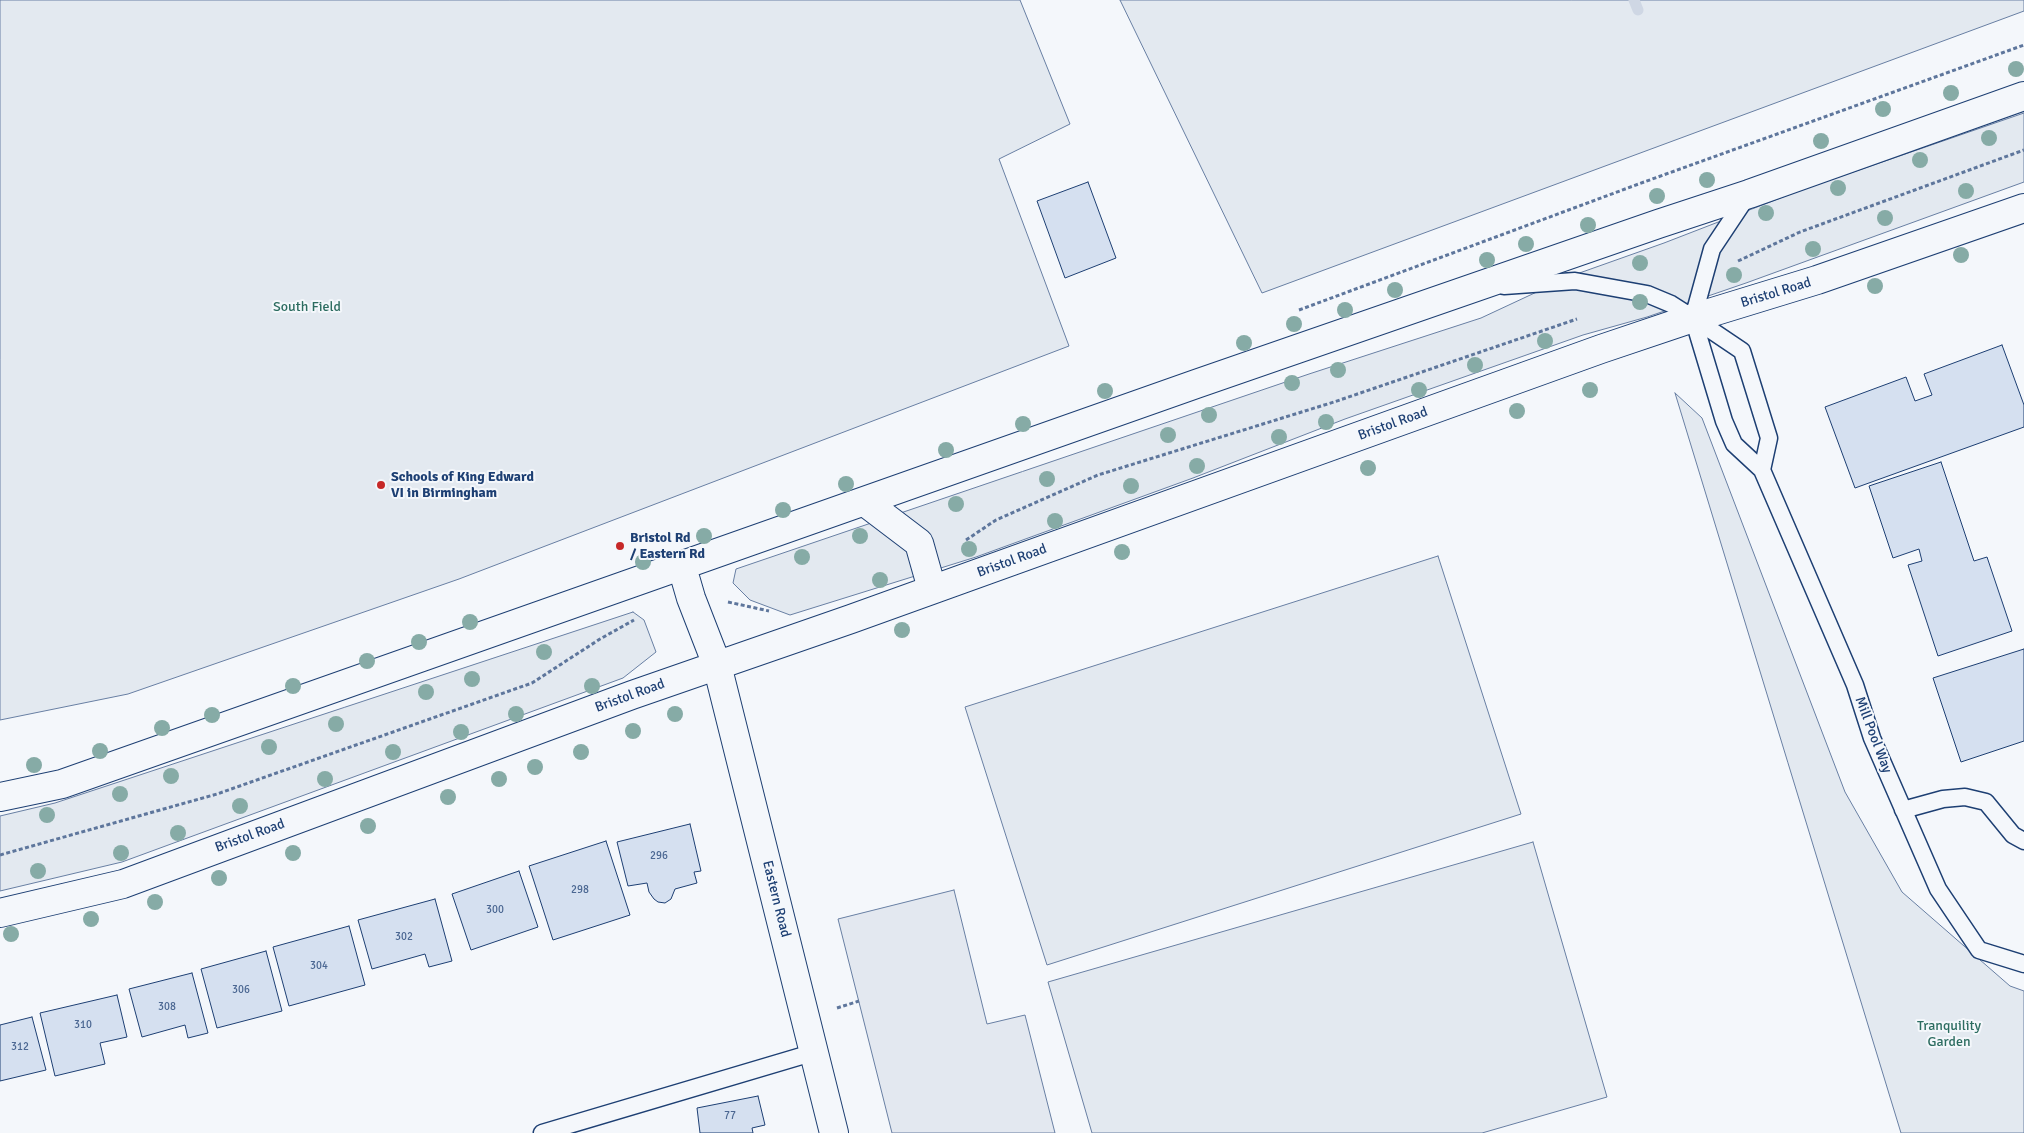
<!DOCTYPE html>
<style>
body{margin:0}
canvas{display:block;background:#f4f7fb}
</style>
<canvas width="2024" height="1133"></canvas>
<script>
const g = document.querySelector('canvas').getContext('2d');
g.lineJoin = 'round';
function fill(path, color) { g.fillStyle = color; g.fill(path, 'evenodd'); }
const shape = rows => new Path2D(rows.map(r => 'M' + r).join(''));
function stroke(path, color, width, dash) { g.strokeStyle = color; g.lineWidth = width; g.lineCap = dash ? 'butt' : 'round'; g.setLineDash(dash || []); g.stroke(path); }
function drawText(font, color, halo, rows, align = 'center') {
  g.font = font + ' Signika,sans-serif'; g.lineWidth = 4; g.setLineDash([]); g.textBaseline = 'middle'; g.strokeStyle = halo; g.fillStyle = color; for (const [text, x, y, turn = 0] of rows) {
    g.save(); g.translate(x, y); g.rotate((+turn || 0) * Math.PI / 180); g.textAlign = isNaN(turn) ? turn : align; if (halo) g.strokeText(text, 0, 0); g.fillText(text, 0, 0); g.restore();
  }
}
const green = shape([
 [0,0,1020,0,1070,124,999,159,1069,346,459,579,128,694,0,720,0,0],
 [1120,0,2024,0,2024,11,1262,293,1120,0],
 [2024,113,2024,182,1746,283,1647,317,1583,335,1345,419,1193,478,976,557,790,615,750,600,733,583,736,569,1309,374,1481,318,1571,276,1664,243,1801,190,2024,113],
 [1675,393,1702,418,1845,792,1902,892,2010,986,2024,991,2024,1133,1901,1133,1675,393],
 [1438,556,1521,814,1047,965,965,707,1438,556],
 [633,612,644,620,656,652,623,678,122,862,0,891,0,816,55,803,633,612],
 [1533,842,1607,1097,1482,1133,1092,1133,1048,982,1533,842]
]);
fill(green, '#e3e9f0');
stroke(green, '#687fa3', 1);
const parking = shape([
 [954,890,987,1024,1025,1015,1055,1133,892,1133,838,919,954,890]
]);
fill(parking, '#e3e8f0');
stroke(parking, '#687fa3', 1);
stroke(shape([
 [1634,0,1638,10]
]), '#cfd7e4', 11);
const building = shape([
 [1088,182,1116,258,1065,278,1037,201,1088,182],
 [2002,345,2024,405,2024,427,1855,488,1825,407,1906,377,1915,401,1932,395,1924,374,2002,345],
 [1941,462,1974,561,1987,557,2012,631,1938,656,1908,565,1922,561,1919,549,1893,558,1869,486,1941,462],
 [2024,649,2024,741,1961,762,1933,678,2024,649],
 [690,824,701,871,694,872,697,883,675,889,671,899,665,903,658,902,654,899,649,892,647,883,628,886,617,842,690,824],
 [606,841,630,915,553,940,529,866,606,841],
 [519,871,538,927,471,950,452,894,519,871],
 [435,899,452,961,429,967,425,954,372,969,358,920,435,899],
 [349,926,365,985,289,1006,273,947,349,926],
 [266,951,282,1011,217,1028,201,969,266,951],
 [192,973,208,1033,188,1038,185,1025,142,1037,129,989,192,973],
 [117,995,127,1037,100,1043,105,1064,55,1076,40,1013,117,995],
 [32,1017,46,1070,0,1081,0,1025,32,1017],
 [758,1096,765,1125,752,1128,753,1133,700,1133,697,1108,758,1096]
]);
fill(building, '#d5e0f0');
stroke(building, '#1d3f73', 1);
const service = shape([
 [1504,286,1575,281,1647,294,1671,304,1693,318,1742,351,1769,438,1762,470,1734,444,1724,421,1693,318,1712,249,1748,195],
 [1762,470,1855,685,1872,738,1938,889,1979,950,2024,964],
 [1903,810,1943,799,1965,797,1986,802,2013,835,2024,841],
 [542,1133,815,1052]
]);
const minor = shape([
 [717,665,834,1133]
]);
const trunk = shape([
 [865,502,919,543,932,589],
 [682,567,691,598,717,665],
 [0,797,62,784,1196,384,1658,224,1749,194,2024,96],
 [0,913,123,884,632,695,851,619,1601,349,1693,318,1817,280,2024,208]
]);
stroke(service, '#1d3f73', 19);
stroke(minor, '#1d3f73', 30);
stroke(trunk, '#1d3f73', 30);
stroke(shape([
 [1738,261,1800,232,2024,150],
 [1299,310,1644,182,2024,45],
 [966,540,996,520,1098,475,1334,402,1577,319],
 [728,602,769,611],
 [0,855,217,794,532,683,600,639,634,620],
 [837,1008,859,1001]
]), '#5e769c', 3, [4, 2.5]);
stroke(service, '#f4f7fb', 16);
stroke(minor, '#f4f7fb', 28);
stroke(trunk, '#f4f7fb', 28);
g.fillStyle = '#86aba6';
for (const [x, y] of [
 [2016,69],
 [1951,93],
 [1883,109],
 [1989,138],
 [1821,141],
 [1920,160],
 [1707,180],
 [1838,188],
 [1966,191],
 [1657,196],
 [1766,213],
 [1885,218],
 [1588,225],
 [1526,244],
 [1813,249],
 [1961,255],
 [1487,260],
 [1640,263],
 [1734,275],
 [1875,286],
 [1395,290],
 [1640,302],
 [1345,310],
 [1294,324],
 [1545,341],
 [1244,343],
 [1475,365],
 [1338,370],
 [1292,383],
 [1419,390],
 [1590,390],
 [1105,391],
 [1517,411],
 [1209,415],
 [1326,422],
 [1023,424],
 [1168,435],
 [1279,437],
 [946,450],
 [1197,466],
 [1368,468],
 [1047,479],
 [846,484],
 [1131,486],
 [956,504],
 [783,510],
 [1055,521],
 [704,536],
 [860,536],
 [969,549],
 [1122,552],
 [802,557],
 [643,562],
 [880,580],
 [470,622],
 [902,630],
 [419,642],
 [544,652],
 [367,661],
 [472,679],
 [293,686],
 [592,686],
 [426,692],
 [516,714],
 [675,714],
 [212,715],
 [336,724],
 [162,728],
 [633,731],
 [461,732],
 [269,747],
 [100,751],
 [393,752],
 [581,752],
 [34,765],
 [535,767],
 [171,776],
 [325,779],
 [499,779],
 [120,794],
 [448,797],
 [240,806],
 [47,815],
 [368,826],
 [178,833],
 [121,853],
 [293,853],
 [38,871],
 [219,878],
 [155,902],
 [91,919],
 [11,934]
]) { g.beginPath(); g.arc(x, y, 8, 0, 2 * Math.PI); g.fill(); }
for (const [x, y, r, color] of [
 [381,485,5,"#c62828"],
 [620,546,5,"#c62828"]
]) { const dot = new Path2D(); dot.arc(x, y, r, 0, 2 * Math.PI); g.fillStyle = color; g.fill(dot); stroke(dot, '#f4f7fb', 2); }
drawText('11px', '#4b6792', null, [
 ["296",659,856],
 ["298",580,890],
 ["300",495,910],
 ["302",404,937],
 ["304",319,966],
 ["306",241,990],
 ["308",167,1007],
 ["310",83,1025],
 ["312",20,1047],
 ["77",730,1116]
]);
drawText('14px', '#1d3f73', '#f4f7fb', [
 ["Bristol Road",1776,293,-17],
 ["Bristol Road",1393,424,-20],
 ["Bristol Road",1012,561,-20],
 ["Bristol Road",630,696,-20],
 ["Mill Pool Way",1873,735,69],
 ["Bristol Road",250,836,-20],
 ["Eastern Road",776,899,76]
]);
drawText('14px', '#2c6c60', '#f4f7fb', [
 ["South Field",307,307],
 ["Tranquility",1949,1026],
 ["Garden",1949,1042]
]);
drawText('bold 14px', '#1d3f73', '#f4f7fb', [
 ["Schools of King Edward",391,477],
 ["VI in Birmingham",391,493],
 ["Bristol Rd",630,538],
 ["/ Eastern Rd",630,554]
], 'left');
</script>
